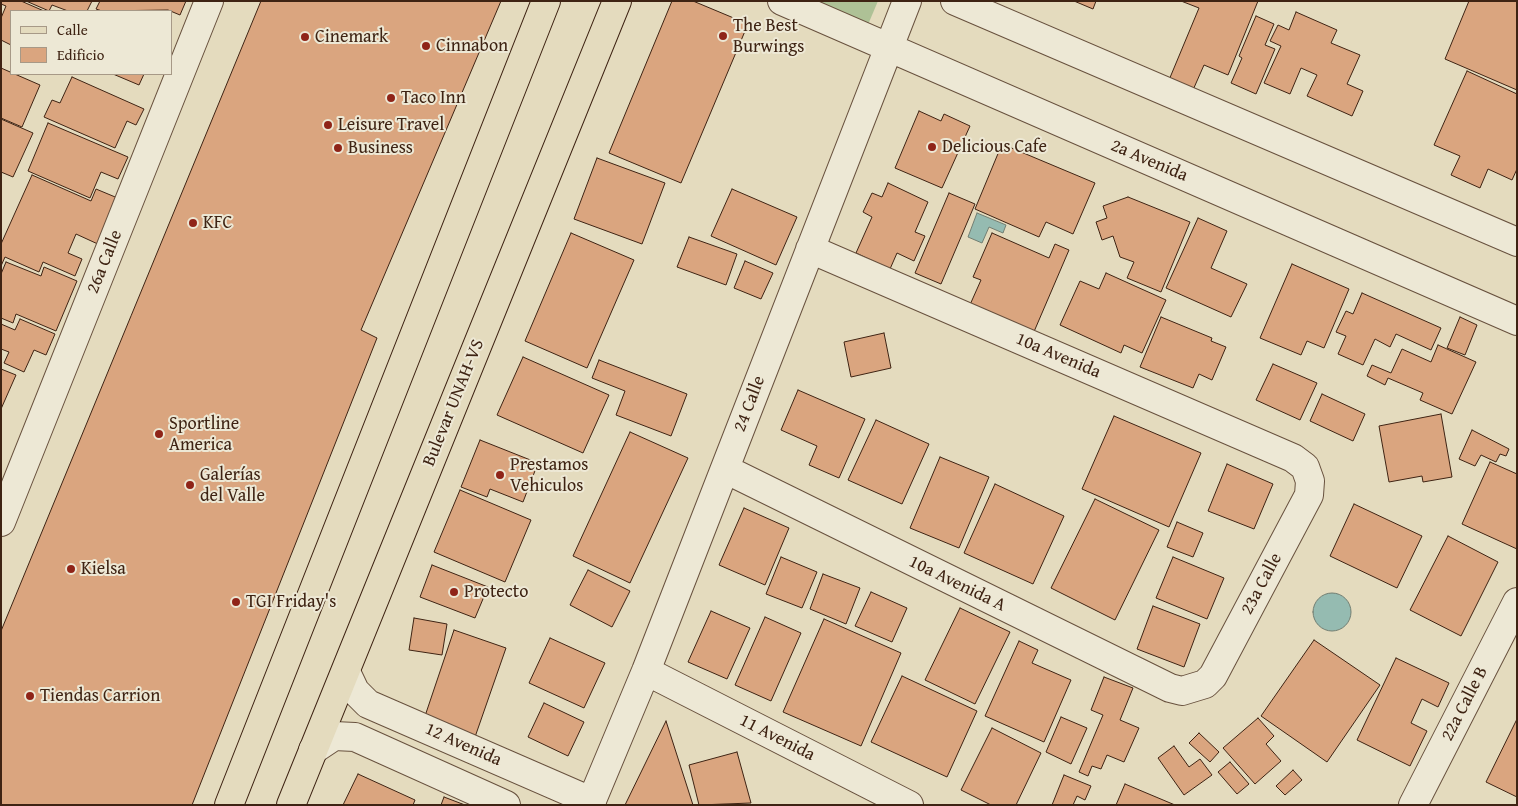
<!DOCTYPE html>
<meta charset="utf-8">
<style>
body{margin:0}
#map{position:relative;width:1518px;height:806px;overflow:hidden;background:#e4dbbe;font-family:"Gentium Book Plus",serif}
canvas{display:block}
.frame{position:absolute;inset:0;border:2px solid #3e2313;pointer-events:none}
.legend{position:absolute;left:10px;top:10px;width:162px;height:65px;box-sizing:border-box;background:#ede8d5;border:1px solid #a79987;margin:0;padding:6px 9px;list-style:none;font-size:15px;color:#3e2313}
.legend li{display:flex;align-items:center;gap:10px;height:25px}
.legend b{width:25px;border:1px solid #a79987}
</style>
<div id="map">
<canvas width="1518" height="806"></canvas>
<div class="frame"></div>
<ul class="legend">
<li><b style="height:6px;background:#e4dbbe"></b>Calle</li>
<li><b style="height:14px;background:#daa57f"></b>Edificio</li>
</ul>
</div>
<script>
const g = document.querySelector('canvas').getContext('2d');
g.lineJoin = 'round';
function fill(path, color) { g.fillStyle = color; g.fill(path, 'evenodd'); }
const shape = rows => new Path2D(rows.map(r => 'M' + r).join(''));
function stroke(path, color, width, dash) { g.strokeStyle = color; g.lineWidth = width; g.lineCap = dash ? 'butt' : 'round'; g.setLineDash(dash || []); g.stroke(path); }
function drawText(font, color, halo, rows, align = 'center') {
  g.font = font + ' "Gentium Book Plus",serif'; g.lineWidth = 4; g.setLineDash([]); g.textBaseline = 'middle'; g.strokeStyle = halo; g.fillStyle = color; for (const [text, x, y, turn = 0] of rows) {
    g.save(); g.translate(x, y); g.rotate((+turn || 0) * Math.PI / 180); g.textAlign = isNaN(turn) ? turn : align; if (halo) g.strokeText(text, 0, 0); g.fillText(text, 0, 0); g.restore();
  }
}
fill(shape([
 [808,1,878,1,867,27]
]), '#aec196');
const water = shape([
 [977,213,1006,225,1003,233,989,227,982,243,968,237,977,213],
 '1313 612a19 19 0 1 1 38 0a19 19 0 1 1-38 0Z'
]);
fill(water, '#95bbb1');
stroke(water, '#727e72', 1);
const building = shape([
 [1,1,21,1,44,11,11,11,11,45,1,40,1,18,6,6,1,4,1,1],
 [26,1,92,1,87,11,68,11,52,5,49,11,26,1],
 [100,1,186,1,180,15,168,10,102,11,96,9,100,1],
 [261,1,501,1,361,330,377,338,192,805,1,805,1,631,261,1],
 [672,1,693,1,748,24,681,183,609,153,672,1],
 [1074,1,1096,1,1093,9,1074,1],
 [1181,1,1258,1,1228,75,1204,65,1193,90,1169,80,1199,8,1181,1],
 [1469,1,1517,1,1517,90,1445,59,1469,1],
 [1296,12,1337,30,1331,43,1360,55,1347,84,1363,91,1352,116,1307,96,1317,75,1301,68,1290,94,1264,83,1281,46,1270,41,1278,25,1289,30,1296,12],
 [1256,16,1274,24,1265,45,1275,49,1256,94,1231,83,1242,58,1239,56,1256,16],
 [1,68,40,85,22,127,1,118,1,68],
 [1467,71,1517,94,1517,169,1512,180,1488,169,1480,188,1451,175,1460,156,1434,145,1467,71],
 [113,74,144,74,139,85,113,74],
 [72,77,144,109,136,125,127,121,115,148,44,117,52,100,60,103,72,77],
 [919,111,941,121,944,114,970,126,942,188,895,168,919,111],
 [1,119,33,133,13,177,1,172,1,119],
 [48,123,128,157,118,179,101,172,90,198,28,171,48,123],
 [1002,144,1095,183,1073,234,1046,222,1039,237,975,209,1002,144],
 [597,158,665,183,642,244,574,219,597,158],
 [32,175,91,201,96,189,120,199,100,245,76,234,68,253,82,259,75,276,43,262,39,272,5,257,1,266,1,244,32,175],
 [888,183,928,202,915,232,925,236,914,261,897,253,890,269,856,253,872,217,863,212,872,193,882,197,888,183],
 [732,189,797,217,776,265,711,236,732,189],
 [949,193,975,204,941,284,915,273,949,193],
 [1128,197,1190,222,1161,292,1127,278,1134,262,1120,257,1113,236,1102,240,1096,222,1107,218,1103,206,1128,197],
 [1198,218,1227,231,1211,268,1247,284,1231,317,1166,288,1198,218],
 [571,233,634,260,587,368,525,341,571,233],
 [992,233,1049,258,1055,244,1069,250,1033,334,969,307,981,280,973,277,992,233],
 [689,237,737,254,726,285,677,267,689,237],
 [745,261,773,273,761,299,734,288,745,261],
 [6,262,41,276,44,267,77,281,56,331,16,314,13,323,1,318,1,274,6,262],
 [1292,264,1349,289,1324,348,1307,341,1301,355,1260,338,1292,264],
 [1106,273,1166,300,1142,353,1124,345,1121,353,1060,325,1080,281,1099,289,1106,273],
 [1362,293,1441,328,1431,350,1396,334,1390,347,1375,339,1363,365,1338,354,1346,336,1336,332,1346,311,1353,314,1362,293],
 [1161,317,1212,338,1211,341,1226,347,1212,380,1199,374,1193,388,1140,367,1161,317],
 [1460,317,1477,325,1465,355,1447,348,1460,317],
 [20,319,55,334,46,355,34,350,24,372,4,363,9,352,1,349,1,324,15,330,20,319],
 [884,333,891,368,851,377,844,342,884,333],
 [1438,345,1476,362,1452,414,1420,400,1423,393,1388,378,1385,385,1367,376,1372,365,1391,373,1402,349,1431,362,1438,345],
 [523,357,609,395,583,453,497,415,523,357],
 [599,360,687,394,671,436,616,415,625,391,592,378,599,360],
 [1273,364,1317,383,1300,420,1256,400,1273,364],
 [1,369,16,375,1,409,1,369],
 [798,390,865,419,839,478,809,465,817,446,781,430,798,390],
 [1322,394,1365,414,1353,441,1310,421,1322,394],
 [1441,414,1452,477,1423,482,1422,476,1389,482,1379,426,1441,414],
 [1114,416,1201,453,1169,527,1082,489,1114,416],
 [876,420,929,444,902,504,848,480,876,420],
 [1472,430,1509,449,1506,456,1500,454,1496,462,1481,455,1475,466,1459,459,1472,430],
 [630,432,688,458,630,583,573,556,630,432],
 [480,440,538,463,523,502,490,489,487,497,461,487,480,440],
 [940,457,989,477,959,548,910,528,940,457],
 [1490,462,1517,474,1517,549,1462,524,1490,462],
 [1227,464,1273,484,1254,529,1208,511,1227,464],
 [995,484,1064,516,1033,584,964,553,995,484],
 [460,490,531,520,505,582,434,552,460,490],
 [1095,499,1159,530,1115,620,1051,588,1095,499],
 [1354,504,1422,536,1397,588,1330,556,1354,504],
 [744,508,789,528,765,585,719,565,744,508],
 [1177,522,1203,533,1193,557,1167,547,1177,522],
 [1448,536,1498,562,1461,636,1410,610,1448,536],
 [781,557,817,572,802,608,766,594,781,557],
 [1173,557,1224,578,1207,619,1156,598,1173,557],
 [432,565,488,587,475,618,420,597,432,565],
 [588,570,630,591,612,627,570,605,588,570],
 [823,574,860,588,846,624,810,609,823,574],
 [871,592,907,608,892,642,855,626,871,592],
 [1153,606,1200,624,1184,667,1137,649,1153,606],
 [960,608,1010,632,975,704,925,680,960,608],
 [711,611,750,628,727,679,688,662,711,611],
 [765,617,801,633,771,701,735,685,765,617],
 [414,618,447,624,442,655,409,650,414,618],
 [824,619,901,653,861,746,783,712,824,619],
 [454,630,506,648,475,737,424,719,454,630],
 [550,638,605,663,584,708,529,683,550,638],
 [1314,640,1380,685,1327,762,1261,716,1314,640],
 [1019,641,1038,650,1032,663,1071,680,1044,742,985,716,1019,641],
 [1396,658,1449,683,1438,707,1422,699,1411,723,1427,731,1410,766,1357,740,1396,658],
 [902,676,977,711,947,777,871,742,902,676],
 [1104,677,1133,688,1120,720,1139,728,1124,762,1107,755,1101,769,1092,766,1088,776,1079,772,1103,715,1091,710,1104,677],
 [544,703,584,722,568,756,528,737,544,703],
 [1061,717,1087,728,1071,764,1046,752,1061,717],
 [1258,718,1274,736,1266,744,1281,761,1255,784,1223,748,1258,718],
 [1517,719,1517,797,1486,782,1517,719],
 [666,721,693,805,625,805,666,721],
 [992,728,1041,753,1016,805,991,805,961,790,992,728],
 [1199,733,1219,752,1210,762,1189,743,1199,733],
 [1174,746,1189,767,1200,759,1212,775,1184,795,1158,758,1174,746],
 [737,752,751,803,699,805,689,765,737,752],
 [1230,762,1249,784,1237,794,1218,772,1230,762],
 [1293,770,1302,780,1285,795,1276,786,1293,770],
 [358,774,415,800,413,805,343,805,358,774],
 [1064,775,1091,786,1085,800,1077,796,1073,805,1052,805,1064,775],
 [1125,784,1175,805,1116,805,1125,784],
 [444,797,465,805,441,805,444,797]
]);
fill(building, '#daa57f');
stroke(building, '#3e2313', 1);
const minor = shape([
 [782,1,1517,321],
 [955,1,1517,242],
 [725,469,1170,688,1182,691,1205,684,1213,676,1309,495,1310,481,1305,467,1293,458,810,249],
 [1,522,209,1],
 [646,671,909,805],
 [346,672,355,691,368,704,591,801,592,805],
 [313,750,334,736,355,737,506,805],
 [590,805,646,671,907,1],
 [1413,805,1517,602]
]);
const major = shape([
 [229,805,546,1],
 [291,805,617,1]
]);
stroke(minor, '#68513e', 30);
stroke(major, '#3e2313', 30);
stroke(minor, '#ede8d5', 28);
stroke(major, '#e4dbbe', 28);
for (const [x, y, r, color] of [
 [723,36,5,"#8f2418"],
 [305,37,5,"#8f2418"],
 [426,46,5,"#8f2418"],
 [391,98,5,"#8f2418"],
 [328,125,5,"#8f2418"],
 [932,147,5,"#8f2418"],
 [338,148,5,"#8f2418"],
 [193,223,5,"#8f2418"],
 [159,434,5,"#8f2418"],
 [500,475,5,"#8f2418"],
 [190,485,5,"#8f2418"],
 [71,569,5,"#8f2418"],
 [454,592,5,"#8f2418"],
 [236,602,5,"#8f2418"],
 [30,696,5,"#8f2418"]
]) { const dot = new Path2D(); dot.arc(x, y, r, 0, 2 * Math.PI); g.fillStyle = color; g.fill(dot); stroke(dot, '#ede8d5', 2); }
drawText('18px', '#3e2313', '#ede8d5', [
 ["The Best",733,26],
 ["Burwings",733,47],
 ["Cinemark",315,37],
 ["Cinnabon",436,46],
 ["Taco Inn",401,98],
 ["Leisure Travel",338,125],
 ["Delicious Cafe",942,147],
 ["Business",348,148],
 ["KFC",203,223],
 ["Sportline",169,424],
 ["America",169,445],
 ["Prestamos",510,465],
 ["Vehiculos",510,486],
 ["Galerías",200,475],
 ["del Valle",200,496],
 ["Kielsa",81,569],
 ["Protecto",464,592],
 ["TGI Friday's",246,602],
 ["Tiendas Carrion",40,696]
], 'left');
drawText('18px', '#3e2313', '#ede8d5', [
 ["2a Avenida",1149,161,23],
 ["26a Calle",105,262,-68],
 ["10a Avenida",1058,356,23],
 ["Bulevar UNAH-VS",454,403,-68],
 ["24 Calle",750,404,-69],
 ["10a Avenida A",957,584,26],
 ["23a Calle",1262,584,-62],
 ["22a Calle B",1465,704,-63],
 ["11 Avenida",777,738,27],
 ["12 Avenida",463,745,24]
]);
</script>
